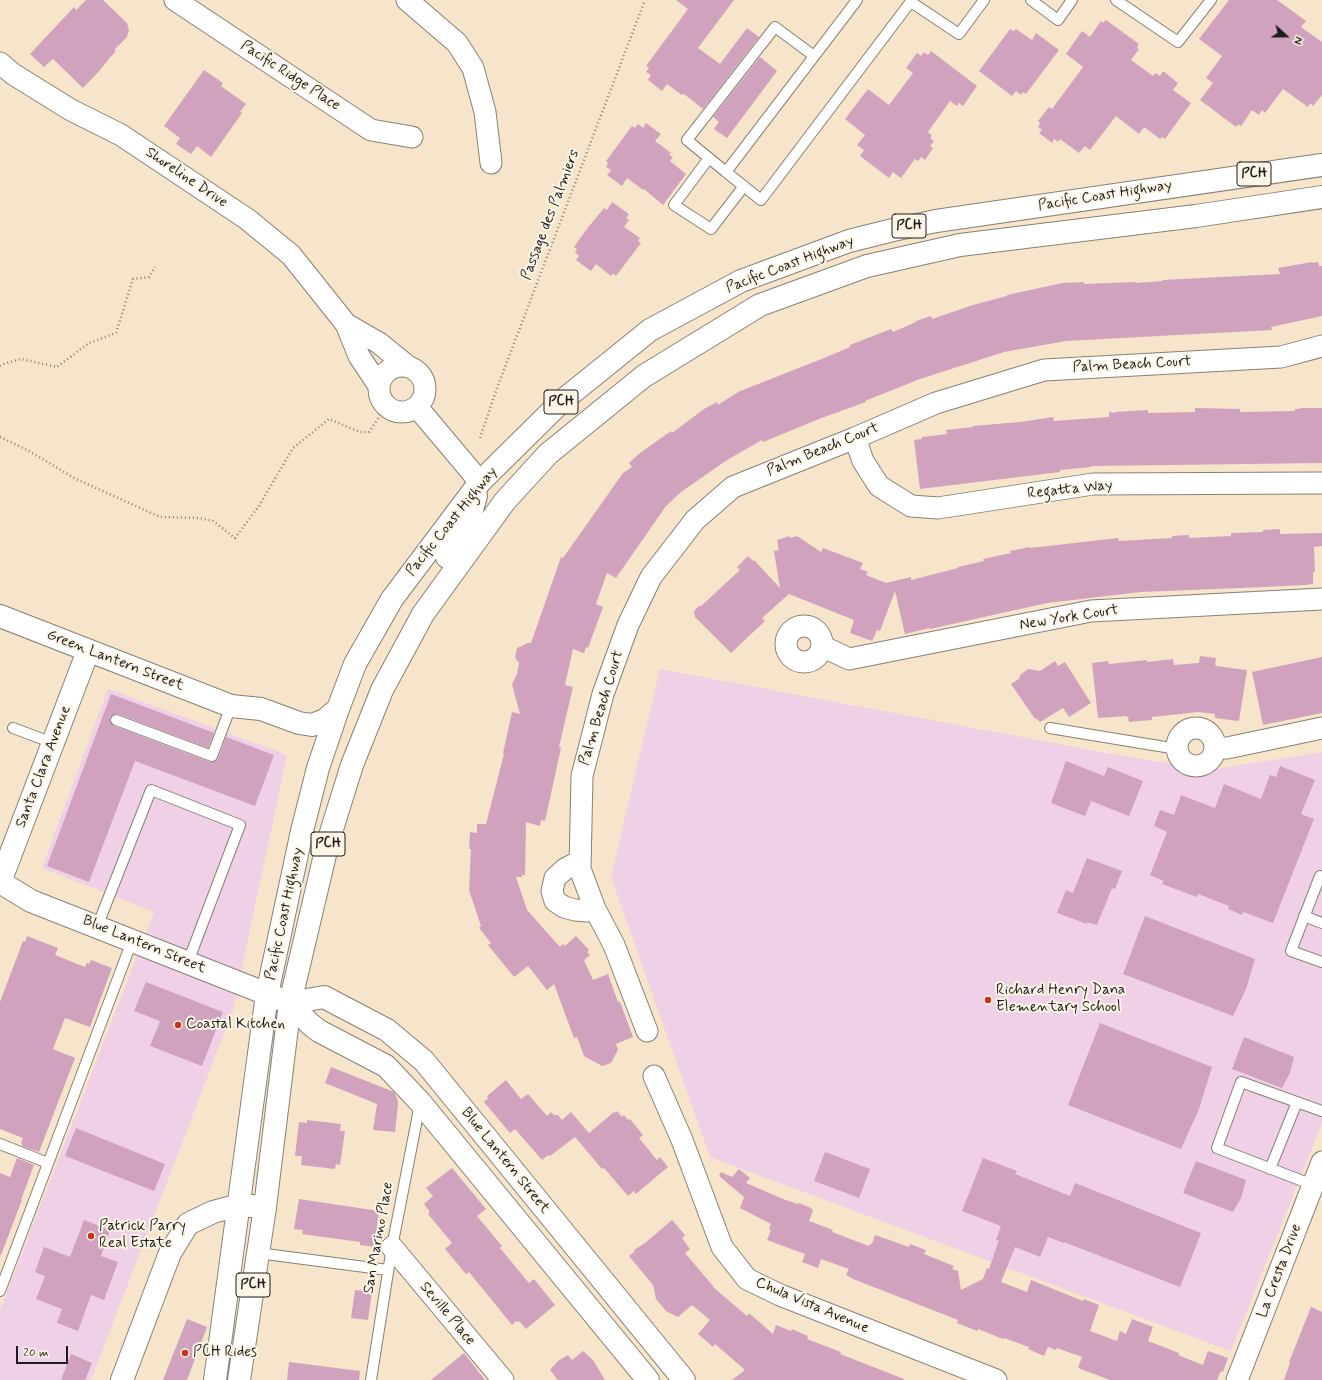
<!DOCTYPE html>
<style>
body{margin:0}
#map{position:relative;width:1322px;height:1380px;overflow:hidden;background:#f6e5cb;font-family:Mynerve,sans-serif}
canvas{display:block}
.north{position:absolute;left:1266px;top:16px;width:40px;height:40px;-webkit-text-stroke:3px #fcf5e5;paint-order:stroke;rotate:111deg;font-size:11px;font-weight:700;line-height:16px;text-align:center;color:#1c1c1c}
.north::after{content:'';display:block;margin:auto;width:14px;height:18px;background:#1c1c1c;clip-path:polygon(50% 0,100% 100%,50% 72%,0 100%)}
.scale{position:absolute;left:16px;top:1346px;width:52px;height:18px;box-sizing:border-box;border:2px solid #1c1c1c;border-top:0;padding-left:5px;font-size:12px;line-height:14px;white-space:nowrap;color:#1c1c1c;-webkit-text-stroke:3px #fcf5e5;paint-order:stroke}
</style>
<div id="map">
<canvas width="1322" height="1380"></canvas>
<div class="north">N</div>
<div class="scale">20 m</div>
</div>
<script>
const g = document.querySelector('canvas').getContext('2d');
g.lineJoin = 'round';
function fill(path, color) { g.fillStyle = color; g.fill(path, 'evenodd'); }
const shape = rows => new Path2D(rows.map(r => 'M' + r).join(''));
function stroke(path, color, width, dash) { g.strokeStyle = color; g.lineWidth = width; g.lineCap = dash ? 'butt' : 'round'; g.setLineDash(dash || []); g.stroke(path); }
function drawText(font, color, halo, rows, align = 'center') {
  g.font = font + ' Mynerve,sans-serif'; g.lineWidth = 4; g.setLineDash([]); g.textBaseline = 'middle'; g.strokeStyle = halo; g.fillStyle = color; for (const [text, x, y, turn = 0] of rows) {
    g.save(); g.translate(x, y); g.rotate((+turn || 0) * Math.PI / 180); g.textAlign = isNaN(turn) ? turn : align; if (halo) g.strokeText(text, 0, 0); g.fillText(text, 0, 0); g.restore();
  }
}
fill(shape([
 [660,669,1107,753,1210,770,1322,752,1322,1123,1231,1351,710,1157,611,877],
 [108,689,287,755,233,1010,91,1380,0,1380,0,1310,154,912,42,868]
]), '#efd0e6');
fill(shape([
 [86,0,103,0,127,23,129,30,127,37,114,50,116,51,108,60,101,69,83,88,53,59,44,67,30,54,74,7,76,10],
 [676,0,734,0,698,48,720,64,747,28,759,37,703,109,684,94,682,95,667,84,662,91,648,80,651,75,646,72,649,68,646,66,688,9],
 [1229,0,1277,0,1306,21,1301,27,1322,42,1322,95,1313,106,1310,103,1308,107,1283,89,1265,113,1262,110,1259,115,1252,110,1241,126,1238,124,1236,127,1200,100,1213,83,1206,78,1222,56,1199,39],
 [1106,20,1139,44,1137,48,1139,49,1131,60,1153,76,1156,73,1160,76,1163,71,1178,83,1173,90,1191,103,1165,139,1162,137,1160,139,1144,127,1139,134,1116,116,1090,150,1085,146,1079,153,1060,139,1058,142,1054,139,1052,143,1039,133,1042,130,1038,127,1040,123,1038,121,1049,107,1052,109,1083,67,1066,54,1082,31,1090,37,1101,21,1103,23],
 [1010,29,1014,31,1016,29,1032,40,1036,33,1059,50,1026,94,1023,92,1021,95,1016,91,1012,96,979,71],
 [931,51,977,86,963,106,959,103,957,106,950,101,928,132,932,136,930,138,934,141,930,146,933,148,925,160,921,157,918,161,915,159,901,178,893,172,889,178,860,156,864,150,857,145,865,135,845,119,868,89,889,105,913,73,906,68,917,53,921,56,924,52,928,55],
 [760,57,777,71,727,138,714,129,719,122,713,117],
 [204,70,223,83,221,86,246,104,240,112,242,113,211,157,197,146,191,154,176,144,180,138,164,126],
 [646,123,661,134,655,141,671,153,669,155,673,157,670,161,686,174,663,205,644,189,643,190,627,178,622,186,607,175,611,170,606,167,608,163,606,161,615,149,632,126,635,128,638,124,643,128],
 [612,202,629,214,626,218,629,220,624,227,640,238,638,241,641,243,616,276,613,273,611,276,596,264,591,271,576,260,579,256,575,252,577,249,574,247,586,230,604,208,607,210],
 [1312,262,1312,263,1318,262,1319,266,1322,266,1322,316,1271,327,1272,330,1066,341,1004,352,920,379,865,401,866,402,824,417,763,442,762,440,727,460,681,492,666,506,616,578,607,573,596,604,603,607,588,648,586,647,584,653,573,649,565,685,573,687,559,747,561,748,545,821,541,820,540,826,526,822,525,875,522,875,522,877,516,877,527,910,560,947,563,944,565,946,576,936,589,950,587,952,590,955,584,960,593,980,608,974,618,1002,620,1002,633,1037,616,1044,618,1050,611,1063,602,1066,584,1056,577,1037,574,1038,554,984,547,990,528,966,514,977,488,945,491,943,479,928,481,926,469,890,471,849,469,849,470,832,477,833,477,824,486,824,504,754,503,753,512,712,520,714,512,684,517,674,519,663,515,658,517,648,528,643,531,643,561,557,563,558,623,473,632,467,629,463,640,453,671,431,672,433,704,409,717,402,718,405,738,392,829,356,850,347,850,345,891,329,893,332,916,322,916,321,931,316,932,319,973,305,1007,296,1007,295,1062,283,1084,282,1084,284,1136,282,1136,283,1163,281,1162,280,1280,274,1278,268],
 [1195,408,1240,409,1240,412,1295,411,1295,409,1300,409,1299,408,1322,408,1322,463,1091,466,1091,467,1060,470,1060,472,920,489,914,440,922,439,922,437,947,434,946,430,973,427,973,426,1020,422,1053,417,1054,421,1109,417,1109,412,1115,413,1115,412,1148,410,1148,413,1195,412],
 [1280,529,1280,534,1322,533,1322,546,1314,547,1315,572,1313,572,1313,584,1305,585,1265,587,1141,592,1047,603,930,629,930,628,905,634,895,591,880,631,877,630,872,641,850,633,854,620,789,594,762,618,765,621,731,653,695,617,694,611,699,606,701,606,740,570,737,567,748,556,753,561,754,560,780,588,774,551,779,550,777,540,790,536,790,538,797,536,821,552,823,548,863,563,860,569,868,572,866,575,886,583,911,577,911,580,958,568,958,567,984,561,983,559,1011,553,1010,551,1030,547,1030,548,1118,538,1119,541,1172,538,1172,536,1189,535,1189,538,1231,536,1231,533,1263,532,1263,530],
 [1200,656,1216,658,1215,664,1216,666,1247,670,1239,721,1215,718,1215,714,1198,712,1152,717,1152,720,1129,722,1128,717,1127,717,1127,716,1098,718,1092,663,1108,661,1109,664,1147,660,1147,662,1173,659,1174,665,1199,663],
 [1322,657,1322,713,1263,725,1252,672],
 [1055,661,1058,666,1065,662,1091,703,1069,717,1063,708,1040,722,1036,718,1035,719,1011,684,1019,679,1020,675,1028,669,1040,671],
 [111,694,214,733,208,748,118,714,115,714,110,717,110,721,114,726,210,762,216,761,218,759,226,737,274,755,255,806,135,761,89,882,47,866],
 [1066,761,1104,776,1108,767,1143,781,1129,816,1091,801,1085,816,1051,803],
 [1280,766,1315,780,1301,814,1314,819,1273,923,1243,912,1242,915,1228,909,1229,906,1198,894,1197,897,1162,884,1164,881,1150,875,1167,832,1154,826,1160,810,1174,815,1181,795,1215,808,1224,784,1261,799,1270,775,1276,777],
 [1087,858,1122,871,1115,889,1112,888,1097,925,1087,922,1087,924,1057,913,1066,890,1073,893],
 [1145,916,1255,959,1246,989,1233,1016,1123,974],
 [27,936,58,948,55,955,85,967,87,963,89,964,91,960,112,968,90,1027,65,1018,53,1049,75,1058,39,1152,22,1146,22,1144,21,1143,23,1138,0,1129,0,1002,23,941,25,942],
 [146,982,223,1012,202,1066,150,1046,160,1021,134,1011],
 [1100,1023,1212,1067,1199,1109,1181,1149,1068,1105],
 [1244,1037,1294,1057,1290,1073,1282,1088,1232,1069],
 [331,1067,394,1092,397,1098,398,1104,395,1132,373,1130,377,1104,325,1083],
 [506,1080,521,1099,528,1094,547,1116,551,1112,554,1115,558,1115,562,1120,571,1112,589,1133,614,1112,615,1113,617,1111,622,1117,624,1115,628,1120,630,1119,643,1135,639,1138,657,1160,660,1157,668,1167,636,1194,634,1191,628,1196,604,1168,602,1169,575,1137,550,1156,548,1155,542,1160,515,1129,510,1133,484,1102,488,1098,487,1096],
 [307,1120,341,1124,340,1131,345,1131,340,1165,336,1164,335,1169,301,1165,302,1156,295,1156,299,1122,307,1123],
 [76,1128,165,1164,154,1191,65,1156],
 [825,1152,870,1169,859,1198,814,1181],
 [17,1158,34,1165,21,1200,22,1200,1,1255,0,1255,0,1173,10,1177],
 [983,1158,1017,1171,1015,1174,1070,1196,1075,1183,1201,1233,1180,1287,1064,1242,1064,1243,1048,1237,1040,1257,1015,1247,1001,1282,1027,1292,1031,1280,1083,1301,1084,1299,1099,1305,1090,1331,1117,1341,1120,1331,1126,1334,1132,1319,1153,1327,1148,1341,1179,1353,1178,1355,1203,1365,1208,1351,1228,1358,1223,1372,1221,1371,1217,1380,1110,1380,1078,1368,1082,1357,1057,1348,1056,1350,1048,1347,1044,1356,1028,1349,1029,1347,1004,1338,1003,1339,978,1329,977,1331,957,1323,958,1320,853,1279,846,1275,849,1269,821,1259,818,1268,802,1262,805,1254,767,1240,771,1230,769,1229,771,1224,740,1208,744,1197,719,1176,721,1172,732,1177,739,1169,750,1178,746,1183,783,1199,798,1204,799,1203,811,1208,813,1210,809,1221,833,1230,832,1232,869,1246,870,1244,872,1244,875,1235,909,1247,910,1244,926,1250,924,1254,954,1266,952,1269,958,1271,961,1290,983,1279,987,1268,989,1269,999,1240,996,1240,1001,1226,962,1211],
 [1196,1161,1246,1180,1241,1198,1233,1212,1183,1193],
 [452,1168,486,1209,477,1216,502,1246,500,1248,529,1283,534,1279,555,1305,526,1329,519,1321,517,1322,516,1321,512,1325,469,1272,466,1274,445,1249,452,1243,428,1214,430,1212,424,1204,433,1196,426,1188],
 [299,1199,379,1211,374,1247,360,1245,360,1242,302,1234,303,1230,294,1229],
 [84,1220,110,1230,101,1256,118,1262,104,1300,91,1295,78,1331,57,1323,62,1309,36,1299,45,1276,35,1272,44,1247,70,1257],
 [672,1220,685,1235,682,1238,690,1249,685,1253,713,1286,713,1287,747,1316,749,1313,773,1334,776,1325,791,1331,792,1329,808,1336,807,1339,841,1352,840,1354,904,1379,904,1380,732,1380,745,1370,715,1344,713,1347,698,1334,710,1320,692,1305,678,1317,666,1311,656,1299,653,1285,629,1256,635,1251,634,1250,645,1243],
 [355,1290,372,1292,368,1320,351,1318],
 [1311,1307,1322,1312,1322,1380,1284,1380,1290,1363,1289,1362],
 [187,1319,207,1327,187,1380,163,1380],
 [583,1351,593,1360,605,1380,558,1380,550,1370,558,1361,568,1355,572,1360],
 [464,1353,485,1380,431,1380],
 [71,1354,92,1363,85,1380,61,1380],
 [289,1362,360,1371,359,1380,287,1380]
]), '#d1a2be');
const lane = shape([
 [857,0,726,172,761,200,912,0],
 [1031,0,1058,20,1072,0],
 [1116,0,1178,42,1211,0],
 [911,2,959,34,984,0],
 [709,158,674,205,711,229,744,186],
 [726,172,687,140,775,27,814,56],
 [116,720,212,756,231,706],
 [13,728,53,743],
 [1050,728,1177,749],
 [1322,877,1320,876,1291,951,1322,962],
 [1304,916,1322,923],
 [97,927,151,790,240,825,188,962],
 [0,1144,48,1163],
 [1270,1169,1297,1102],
 [1313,1185,1217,1148,1241,1082,1322,1111],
 [258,1253,388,1270],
 [0,1291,132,941],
 [371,1380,392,1247,420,1104]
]);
const street = shape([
 [175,0,371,130,412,137],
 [407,0,457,43,473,68,485,112,491,163],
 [0,63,13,74,71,110,121,135,247,219,291,255,346,324,359,356,379,386],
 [346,324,379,343,406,365],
 '379 389a23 23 0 1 1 46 0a23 23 0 1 1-46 0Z',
 [417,407,480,482],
 [855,438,863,461,879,486,911,506,938,508,1093,484,1322,483],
 '786 644a18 18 0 1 1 36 0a18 18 0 1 1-36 0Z',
 [822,646,849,659,1091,611,1322,599],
 '1177 747a19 19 0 1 1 38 0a19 19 0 1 1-38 0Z',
 [1215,748,1227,748,1322,728],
 [580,861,565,869,555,878,552,891,555,901,564,907,575,910,588,911,595,909],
 [647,1031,614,945,595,909,580,869,582,776,603,694,628,625,651,577,695,520,733,487,855,438,936,403,1044,370,1281,357,1322,346],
 [654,1076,682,1140,722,1247,747,1279,780,1295,996,1380],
 [392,1247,503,1380],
 [1237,1380,1322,1162]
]);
const secondary = shape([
 [0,616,231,706],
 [88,651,0,882,31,901,290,1003,310,1024,319,1031,386,1066,420,1102,648,1380],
 [290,1003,324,997,387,1030,424,1061,684,1380],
 [122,1380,170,1253,188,1224,213,1212,239,1205,265,1207]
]);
const highway = shape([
 [447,557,468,523,476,496],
 [231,706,261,709,299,723,312,725,325,720,338,709],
 [215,1380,267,994,302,831,318,768,338,709,355,664,392,599,480,482,562,401,650,330,741,281,849,241,893,230,936,221,1322,165],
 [239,1380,265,1207,290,1003,328,842,352,765,382,690,423,614,505,501,548,454,644,376,760,305,867,266,960,245,1196,216,1322,197]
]);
stroke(lane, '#898074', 12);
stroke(street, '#898074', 23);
stroke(secondary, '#898074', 24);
stroke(highway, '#898074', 24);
stroke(shape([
 [0,366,3,364,21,359,57,367,89,343,116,333,133,279,149,277,155,267],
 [0,437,29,451,74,478,160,517,199,518,213,521,235,538,259,506,293,448,329,419,360,432,369,432,387,406],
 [480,438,497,388,645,0]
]), '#898074', 2.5, [1, 3]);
stroke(lane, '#fff', 10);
stroke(street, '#fff', 21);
stroke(secondary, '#fff', 22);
stroke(highway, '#fff', 22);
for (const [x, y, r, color] of [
 [988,1000,4,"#c8321e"],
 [178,1025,4,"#c8321e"],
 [91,1236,4,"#c8321e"],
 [185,1353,4,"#c8321e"]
]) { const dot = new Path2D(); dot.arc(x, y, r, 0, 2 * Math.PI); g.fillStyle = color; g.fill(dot); stroke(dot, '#fcf5e5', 1.5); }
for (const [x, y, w] of [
 [1254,174,34],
 [909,226,34],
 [561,402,34],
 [328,844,34],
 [253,1285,34]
]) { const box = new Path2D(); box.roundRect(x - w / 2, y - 12, w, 24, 3); g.fillStyle = '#fcf5e5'; g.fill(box); stroke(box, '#1c1c1c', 1); }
drawText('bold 14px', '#1c1c1c', null, [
 ["PCH",1254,174],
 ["PCH",909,226],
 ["PCH",561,402],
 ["PCH",328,844],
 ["PCH",253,1285]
]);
drawText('15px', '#1c1c1c', '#fcf5e5', [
 ["Pacific Ridge Place",290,76,33],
 ["Shoreline Drive",186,178,34],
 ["Pacific Coast Highway",1105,196,-9],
 ["Passage des Palmiers",551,215,-69],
 ["Pacific Coast Highway",790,265,-21],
 ["Palm Beach Court",1132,365,-3],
 ["Palm Beach Court",823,450,-22],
 ["Regatta Way",1070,490,-6],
 ["Pacific Coast Highway",452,522,-51],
 ["New York Court",1069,618,-9],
 ["Green Lantern Street",115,661,21],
 ["Palm Beach Court",602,708,-73],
 ["Santa Clara Avenue",44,767,-69],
 ["Pacific Coast Highway",285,914,-78],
 ["Blue Lantern Street",144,945,22],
 ["Blue Lantern Street",505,1161,51],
 ["San Marino Place",379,1238,-80],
 ["La Cresta Drive",1280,1271,-69],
 ["Chula Vista Avenue",812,1306,23],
 ["Seville Place",447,1314,50]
]);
drawText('15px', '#1c1c1c', '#fcf5e5', [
 ["Richard Henry Dana",996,991],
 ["Elementary School",996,1008],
 ["Coastal Kitchen",186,1025],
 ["Patrick Parry",99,1227],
 ["Real Estate",99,1244],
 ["PCH Rides",193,1353]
], 'left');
</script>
